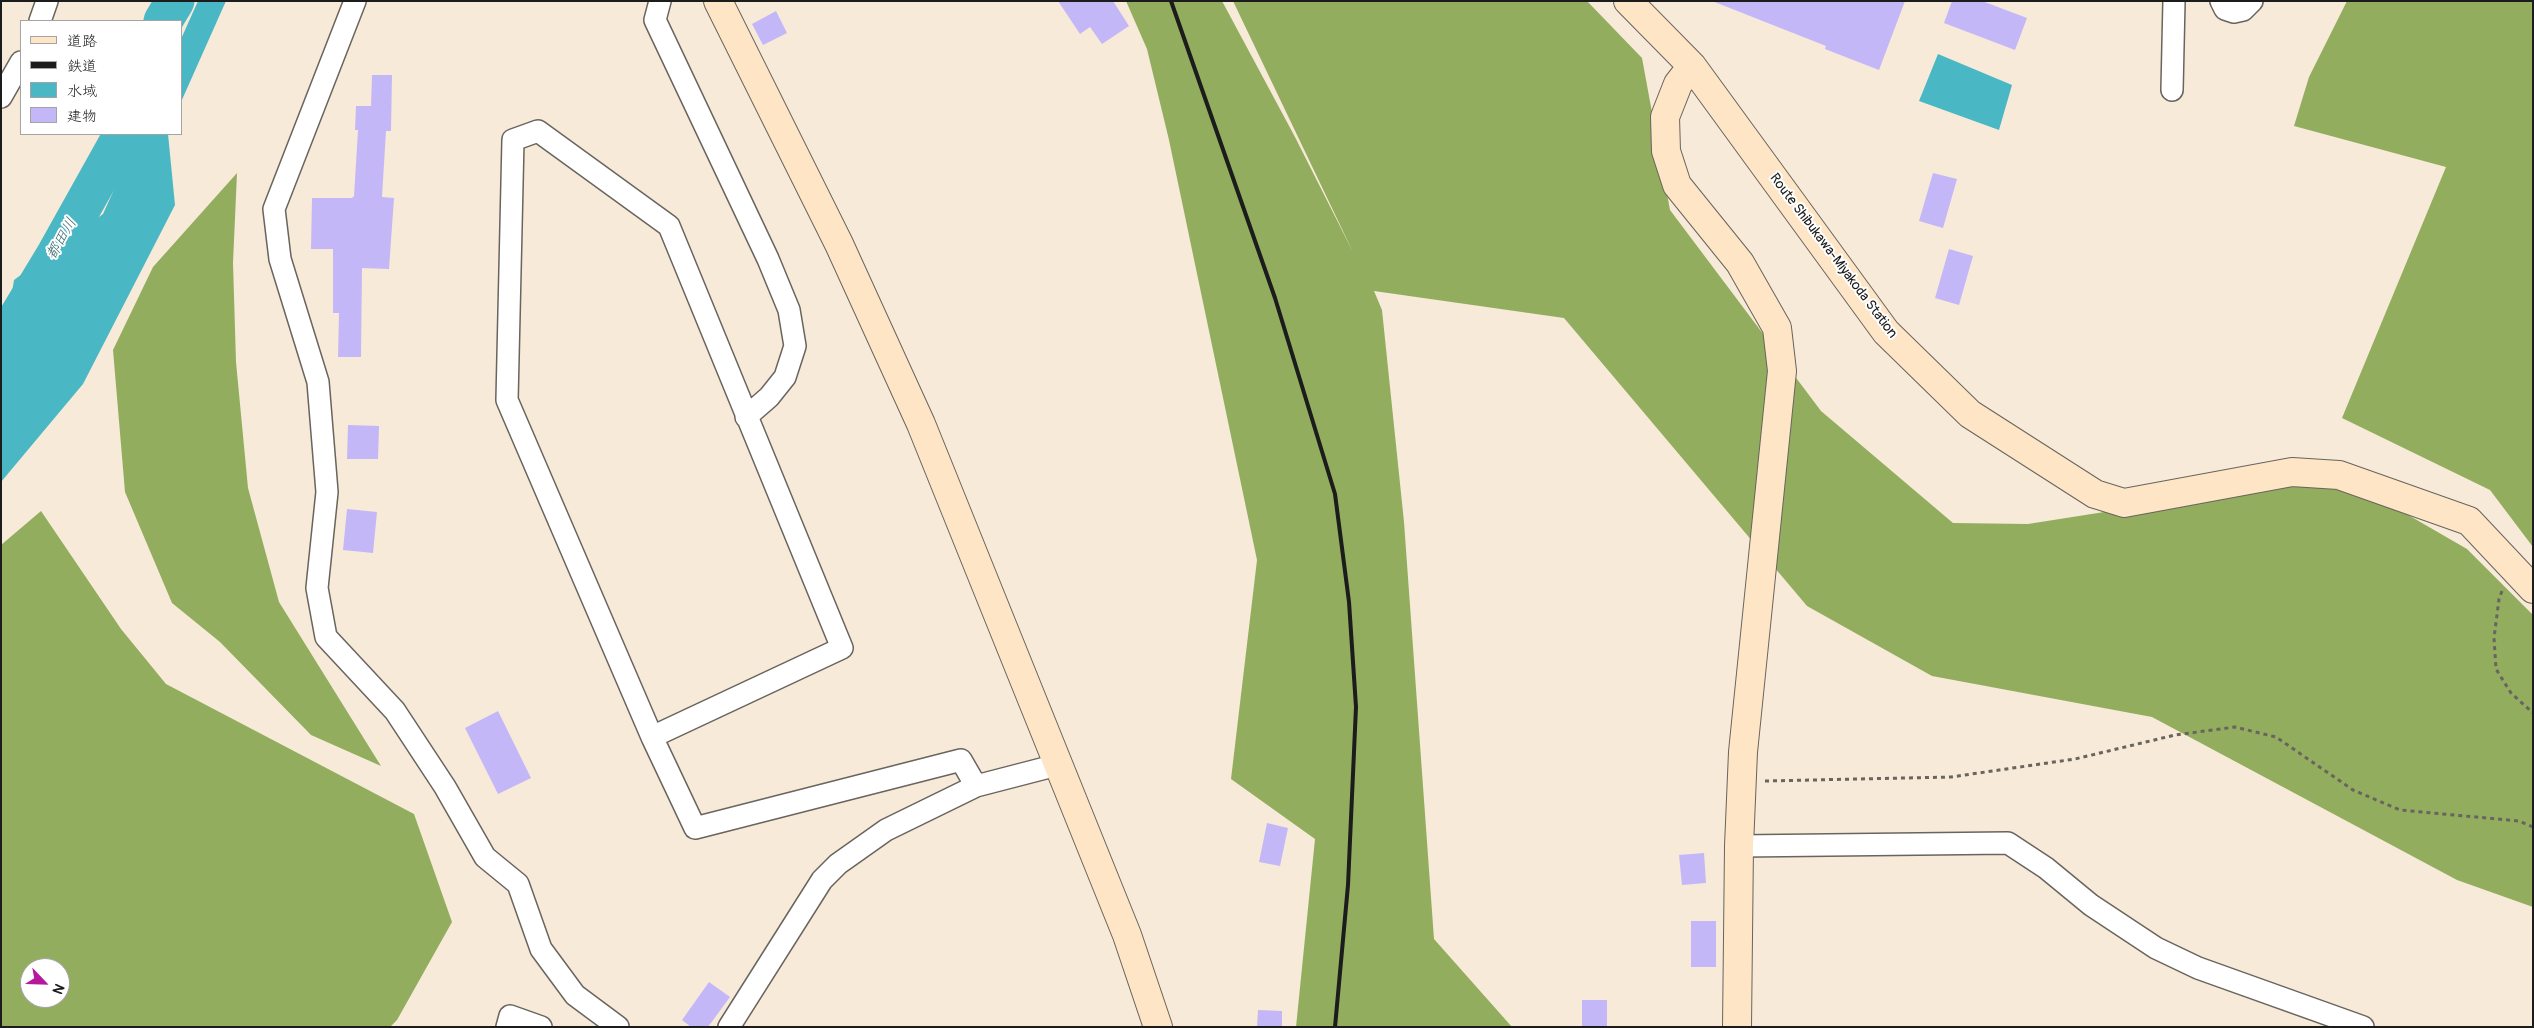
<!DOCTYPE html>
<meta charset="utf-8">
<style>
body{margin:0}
#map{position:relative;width:2534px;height:1028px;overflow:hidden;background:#f7ead8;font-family:Pangolin,"Klee One",sans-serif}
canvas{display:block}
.frame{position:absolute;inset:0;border:2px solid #1c1c1c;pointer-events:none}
.legend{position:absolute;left:20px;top:20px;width:162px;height:115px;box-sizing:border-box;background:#fff;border:1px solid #a4a4a4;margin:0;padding:6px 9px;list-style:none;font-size:15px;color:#1c1c1c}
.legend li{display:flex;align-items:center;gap:10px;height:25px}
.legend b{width:25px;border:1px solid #a4a4a4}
.north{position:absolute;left:20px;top:958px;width:50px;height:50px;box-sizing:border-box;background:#fff;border:1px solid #a4a4a4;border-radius:50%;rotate:114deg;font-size:14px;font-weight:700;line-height:20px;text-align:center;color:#1c1c1c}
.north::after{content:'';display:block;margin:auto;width:18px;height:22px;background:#b5179e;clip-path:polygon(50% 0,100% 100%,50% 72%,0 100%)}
</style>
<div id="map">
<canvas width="2534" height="1028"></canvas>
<div class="frame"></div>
<ul class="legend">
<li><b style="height:6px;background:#fde5c5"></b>道路</li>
<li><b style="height:6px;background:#1c1c1c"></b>鉄道</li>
<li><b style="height:14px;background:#4ab7c5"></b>水域</li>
<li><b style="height:14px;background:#c4b7f8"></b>建物</li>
</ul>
<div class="north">N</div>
</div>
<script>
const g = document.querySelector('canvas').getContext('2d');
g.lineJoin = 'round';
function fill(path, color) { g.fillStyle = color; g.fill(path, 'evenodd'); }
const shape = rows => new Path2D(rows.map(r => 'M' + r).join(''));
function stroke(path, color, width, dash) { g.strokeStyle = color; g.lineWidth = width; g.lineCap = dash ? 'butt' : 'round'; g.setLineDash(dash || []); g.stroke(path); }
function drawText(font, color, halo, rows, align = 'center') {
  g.font = font + ' Pangolin,"Klee One",sans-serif'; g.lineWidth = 4; g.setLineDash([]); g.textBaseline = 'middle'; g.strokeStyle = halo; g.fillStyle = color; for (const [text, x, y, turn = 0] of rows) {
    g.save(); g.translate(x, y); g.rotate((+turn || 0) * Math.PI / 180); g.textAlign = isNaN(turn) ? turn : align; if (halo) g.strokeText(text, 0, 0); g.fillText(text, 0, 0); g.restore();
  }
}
fill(shape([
 [1126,1,1222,1,1295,137,1353,252,1233,1,1587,1,1642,58,1670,210,1821,411,1953,523,2028,524,2339,475,2467,549,2533,615,2533,907,2457,880,2152,717,1932,676,1807,606,1564,318,1374,291,1382,310,1404,522,1434,939,1512,1027,1296,1027,1315,839,1231,779,1257,560,1169,140,1147,49],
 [2347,1,2533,1,2533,547,2490,490,2342,418,2446,167,2294,126,2309,77],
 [237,173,233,263,236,362,248,488,279,602,381,766,311,735,220,642,172,603,125,492,113,350,153,267],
 [41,511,121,629,166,684,414,814,452,922,397,1020,390,1027,1,1027,1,545],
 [30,968,60,968,60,998,30,998]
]), '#93ad5f');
fill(shape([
 [198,1,226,1,181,102,181,39],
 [1938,54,2012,85,1999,130,1919,101],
 [139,134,168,134,175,205,83,384,1,482,1,362,14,280,103,214]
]), '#4ab7c5');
stroke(shape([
 [163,21,175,1],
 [1,345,56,254,123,134]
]), '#4ab7c5', 39);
fill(shape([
 [1058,1,1113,1,1129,26,1102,44,1090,27,1080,34],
 [1712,1,1905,1,1879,70,1825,49,1826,46],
 [1952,1,1982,1,2027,18,2015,50,1944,23],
 [776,11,787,33,763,45,752,24],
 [372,75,392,75,391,131,386,131,382,197,394,198,389,269,362,268,361,357,338,357,339,313,333,313,333,249,311,249,312,198,352,198,354,196,358,130,355,130,356,106,371,106],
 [1933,173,1957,179,1943,228,1919,221],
 [1949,249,1973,256,1959,305,1935,298],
 [348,425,379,426,378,459,347,459],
 [347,509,377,512,373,553,343,550],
 [498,711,531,778,498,794,465,728],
 [1267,823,1288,828,1280,866,1259,862],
 [1704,853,1706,883,1682,885,1679,855],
 [1691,921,1716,921,1716,967,1691,967],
 [709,982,730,997,708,1027,691,1027,682,1020],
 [1582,1000,1607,1000,1607,1027,1582,1027],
 [1258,1010,1282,1011,1282,1027,1257,1027]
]), '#c4b7f8');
const street = shape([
 [355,1,274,209,280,259,318,382,327,492,317,588,326,637,395,711,445,787,485,857,518,884,541,949,575,995,618,1027],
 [660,1,655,20,768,259,789,310,795,346,785,377,769,397,746,417],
 [2221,1,2225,9,2234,12,2243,10,2252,1],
 [40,21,47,1],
 [2172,90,2174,1],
 [1,97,21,62],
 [652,737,842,648,669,226,538,131,513,140,507,400,652,737,695,828,961,760,976,786],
 [1739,846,2008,843,2046,868,2091,905,2156,948,2198,968,2363,1027],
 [507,1027,510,1016,541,1027],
 [729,1027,822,880,838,864,886,830,976,786,1057,765]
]);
const secondary = shape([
 [718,1,839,244,921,424,1127,935,1158,1027],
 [1628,1,1692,66,1886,332,1970,414,2095,494,2124,503,2292,472,2339,475,2469,521,2533,589],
 [1692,66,1678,84,1665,117,1666,151,1677,185,1740,263,1777,328,1782,371,1743,752,1739,846,1737,1027]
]);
stroke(street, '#69645e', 24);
stroke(secondary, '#69645e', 30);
stroke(shape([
 [2502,591,2499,599,2494,638,2496,669,2511,693,2533,713],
 [1765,781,1951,777,2075,759,2175,735,2235,727,2276,737,2353,790,2400,810,2519,821,2533,827]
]), '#69645e', 3, [4, 4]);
stroke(street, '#fff', 21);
stroke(secondary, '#fde5c5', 28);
stroke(shape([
 [1171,1,1275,298,1335,494,1349,602,1356,707,1348,885,1335,1027]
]), '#1c1c1c', 4);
drawText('14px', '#1c1c1c', '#fff', [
 ["Route Shibukawa-Miyakoda Station",1833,256,53]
]);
drawText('italic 15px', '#316268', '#fff', [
 ["都田川",62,239,-60]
]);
</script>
